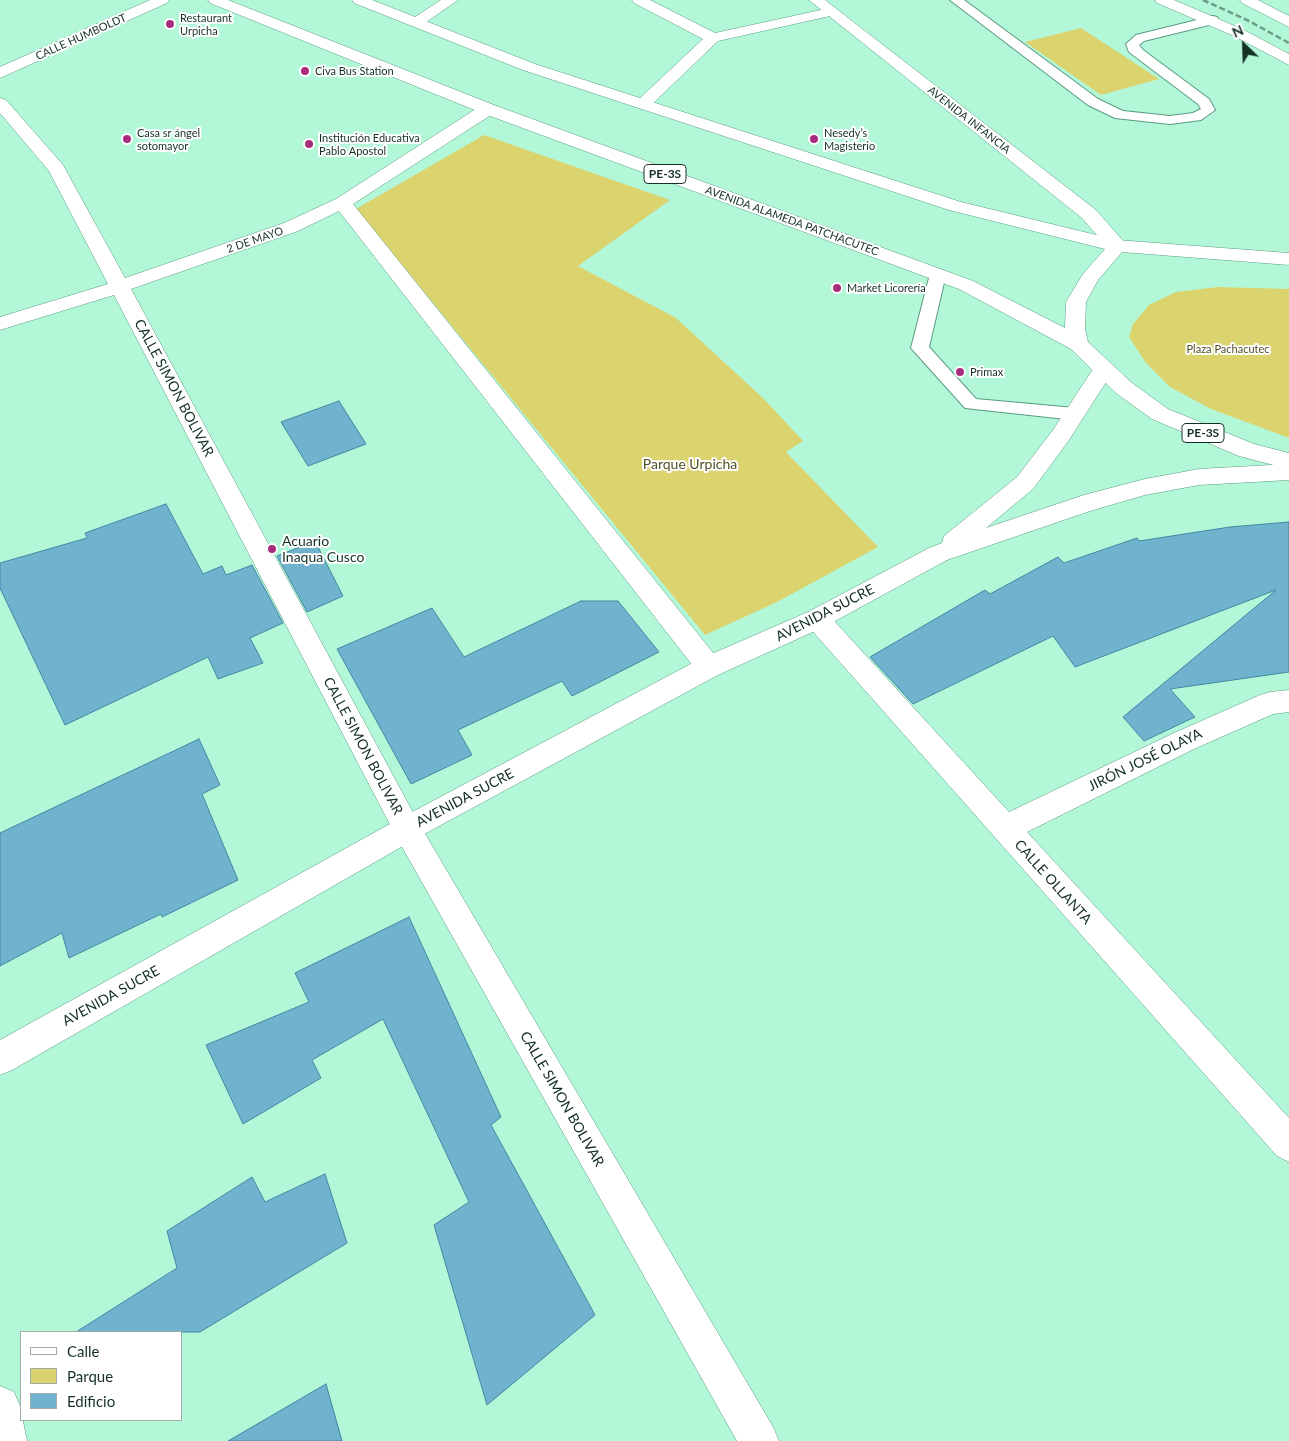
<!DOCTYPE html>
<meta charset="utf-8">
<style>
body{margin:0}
#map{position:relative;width:1289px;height:1441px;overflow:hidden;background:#b3f7d9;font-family:Lato,sans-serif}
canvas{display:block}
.legend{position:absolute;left:20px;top:1331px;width:162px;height:90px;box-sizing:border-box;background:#fff;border:1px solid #a1aca8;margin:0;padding:6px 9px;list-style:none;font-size:15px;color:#143025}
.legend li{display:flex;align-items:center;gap:10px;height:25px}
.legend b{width:25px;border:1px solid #a1aca8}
.north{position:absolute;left:1219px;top:20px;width:50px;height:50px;-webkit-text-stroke:4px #fff;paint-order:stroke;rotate:336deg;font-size:14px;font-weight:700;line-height:20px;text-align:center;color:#143025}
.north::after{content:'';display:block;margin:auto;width:18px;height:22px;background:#143025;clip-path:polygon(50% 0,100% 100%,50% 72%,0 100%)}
</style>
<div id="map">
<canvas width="1289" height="1441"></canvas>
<ul class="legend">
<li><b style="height:6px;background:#fff"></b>Calle</li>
<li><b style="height:14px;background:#dbd46e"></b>Parque</li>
<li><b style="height:14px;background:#6fb3ce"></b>Edificio</li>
</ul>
<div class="north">N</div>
</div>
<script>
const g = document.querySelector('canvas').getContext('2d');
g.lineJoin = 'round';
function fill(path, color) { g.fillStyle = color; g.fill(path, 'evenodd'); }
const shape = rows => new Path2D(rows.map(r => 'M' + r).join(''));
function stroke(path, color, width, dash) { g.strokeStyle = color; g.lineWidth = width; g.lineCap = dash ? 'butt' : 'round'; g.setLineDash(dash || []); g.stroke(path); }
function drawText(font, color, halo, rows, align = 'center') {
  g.font = font + ' Lato,sans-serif'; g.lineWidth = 4; g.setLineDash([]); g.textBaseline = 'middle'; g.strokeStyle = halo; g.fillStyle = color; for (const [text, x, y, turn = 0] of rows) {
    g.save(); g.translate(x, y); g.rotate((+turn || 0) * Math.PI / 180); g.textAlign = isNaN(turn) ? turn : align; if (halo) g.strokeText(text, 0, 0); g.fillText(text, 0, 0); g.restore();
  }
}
fill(shape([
 [1081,28,1159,79,1101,95,1025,42],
 [484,135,670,200,578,266,676,318,764,399,803,441,786,452,878,547,777,602,705,635,356,209],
 [1218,287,1289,289,1289,438,1211,409,1170,387,1146,363,1129,337,1133,324,1149,305,1176,292]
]), '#dbd46e');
const building = shape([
 [339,401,366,444,308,466,281,422,339,401],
 [166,504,203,574,222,566,226,575,252,565,283,623,250,638,263,663,218,679,208,657,65,725,0,588,0,563,87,538,85,533,166,504],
 [1289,522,1289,672,1170,689,1195,717,1144,741,1123,717,1276,590,1075,667,1053,636,913,704,870,657,985,590,990,594,1058,557,1064,563,1137,538,1139,541,1230,527,1289,522],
 [315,541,343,596,307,612,277,556,315,541],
 [581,601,618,601,659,652,572,696,562,681,458,730,472,755,411,784,337,649,432,608,464,657,581,601],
 [199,739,220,785,202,794,238,880,162,917,161,914,69,958,62,933,0,966,0,833,199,739],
 [409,917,501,1117,491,1125,595,1315,487,1405,434,1225,469,1202,383,1019,312,1060,321,1078,243,1124,206,1045,309,1002,295,973,409,917],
 [325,1174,347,1243,200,1332,76,1332,177,1268,167,1231,252,1177,265,1202,325,1174],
 [326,1384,342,1441,228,1441,326,1384]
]);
fill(building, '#6fb3ce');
stroke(building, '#4387a1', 1);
const service = shape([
 [950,0,964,0,1098,99,1123,111,1170,116,1193,113,1201,109,1198,104,1129,52,1126,44,1136,35,1213,16,1217,17,1219,20,1217,23,1144,41,1139,45,1143,50,1209,99,1215,110,1201,120,1170,124,1115,118,1088,105,950,0],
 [938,269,944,271,946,274,929,347,976,399,1075,408,1081,410,1084,414,1081,418,1075,420,965,408,911,348,930,274,932,271,938,269]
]);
const minor = shape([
 [150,0,169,0,167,3,0,78,0,67,150,0],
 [441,0,458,0,422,25,412,25,409,22,412,19,441,0],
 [632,0,650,0,715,33,830,8,835,9,837,12,835,15,830,16,718,41,649,107,643,109,637,107,635,104,637,101,703,39,634,3,632,0],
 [0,98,6,100,63,165,125,278,284,223,336,199,482,105,494,105,496,109,494,113,353,204,718,659,722,667,718,675,709,678,700,675,339,211,298,231,131,289,417,820,773,1427,779,1441,737,1441,397,838,114,295,0,330,0,317,108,284,49,171,0,113,0,98],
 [817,609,826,612,1009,812,1174,733,1260,695,1270,692,1289,690,1289,712,1273,714,1194,749,1027,832,1289,1118,1289,1162,1277,1156,808,626,804,619,808,612,817,609],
 [0,1386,14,1392,20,1406,27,1441,0,1441,0,1386]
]);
const tertiary = shape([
 [1104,361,1111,363,1115,368,1069,440,1033,489,986,528,1084,495,1145,479,1199,469,1289,464,1289,480,1199,485,1145,495,1090,511,947,560,826,626,718,675,417,838,12,1070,0,1075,0,1040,397,820,700,659,808,612,929,548,942,543,944,536,1017,477,1053,430,1097,363,1104,361]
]);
const secondary = shape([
 [809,0,825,0,1096,210,1124,242,1127,246,1124,250,1117,252,1110,250,1082,218,809,0],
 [1155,0,1174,0,1244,30,1289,54,1289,65,1234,36,1157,3,1155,0],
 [1240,0,1258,0,1289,16,1289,27,1242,3,1240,0]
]);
const trunk = shape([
 [208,0,228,0,494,105,973,281,1065,328,1066,302,1083,274,1105,249,949,210,523,70,354,3,352,0,372,0,535,64,961,202,1117,240,1289,253,1289,265,1122,252,1098,280,1086,302,1085,329,1088,342,1132,383,1168,409,1254,444,1289,453,1289,469,1239,456,1152,419,1116,393,1071,349,959,289,482,113,210,3,208,0]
]);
stroke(service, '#5a9b80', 2);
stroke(minor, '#5a9b80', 1);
stroke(tertiary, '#5a9b80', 1);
stroke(secondary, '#5a9b80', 1);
stroke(trunk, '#5a9b80', 1);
fill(service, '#fff');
fill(minor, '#fff');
fill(tertiary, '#fff');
fill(secondary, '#fff');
fill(trunk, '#fff');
stroke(shape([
 [1203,0,1249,21,1289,43]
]), '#6b9d87', 2.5, [6, 3]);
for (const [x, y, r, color] of [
 [170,24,5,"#a82b7d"],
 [305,71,5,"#a82b7d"],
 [127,139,5,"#a82b7d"],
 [814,139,5,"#a82b7d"],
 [309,144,5,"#a82b7d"],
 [837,288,5,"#a82b7d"],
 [960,372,5,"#a82b7d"],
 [272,549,5,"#a82b7d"]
]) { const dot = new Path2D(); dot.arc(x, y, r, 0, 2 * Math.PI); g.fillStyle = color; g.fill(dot); stroke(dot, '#fff', 2); }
drawText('11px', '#143025', '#fff', [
 ["Restaurant",180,18],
 ["Urpicha",180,31],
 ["Civa Bus Station",315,71],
 ["Casa sr ángel",137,133],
 ["sotomayor",137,146],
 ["Nesedy’s",824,133],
 ["Magisterio",824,146],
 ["Institución Educativa",319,138],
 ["Pablo Apostol",319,151],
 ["Market Licorería",847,288],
 ["Primax",970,372]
], 'left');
drawText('11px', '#143025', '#fff', [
 ["CALLE HUMBOLDT",81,37,-24],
 ["AVENIDA INFANCIA",969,120,38],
 ["AVENIDA ALAMEDA PATCHACUTEC",792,221,20],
 ["2 DE MAYO",255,240,-19]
]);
drawText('11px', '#525025', '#fff', [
 ["Plaza Pachacutec",1228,349]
]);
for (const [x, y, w] of [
 [665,174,42],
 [1203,433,42]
]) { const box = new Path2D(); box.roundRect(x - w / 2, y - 9.5, w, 19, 4); g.fillStyle = '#fff'; g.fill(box); stroke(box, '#143025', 1); }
drawText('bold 12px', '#143025', null, [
 ["PE-3S",665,174],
 ["PE-3S",1203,433]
]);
drawText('14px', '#143025', '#fff', [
 ["CALLE SIMON BOLIVAR",174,388,62],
 ["AVENIDA SUCRE",825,613,-27],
 ["CALLE SIMON BOLIVAR",363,746,62],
 ["JIRÓN JOSÉ OLAYA",1145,760,-26],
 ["AVENIDA SUCRE",465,798,-28],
 ["CALLE OLLANTA",1053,882,48],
 ["AVENIDA SUCRE",111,996,-29],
 ["CALLE SIMON BOLIVAR",562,1099,60]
]);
drawText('14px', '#525025', '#fff', [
 ["Parque Urpicha",690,464]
]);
drawText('14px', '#143025', '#fff', [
 ["Acuario",282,541],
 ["Inaqua Cusco",282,557]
], 'left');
</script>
